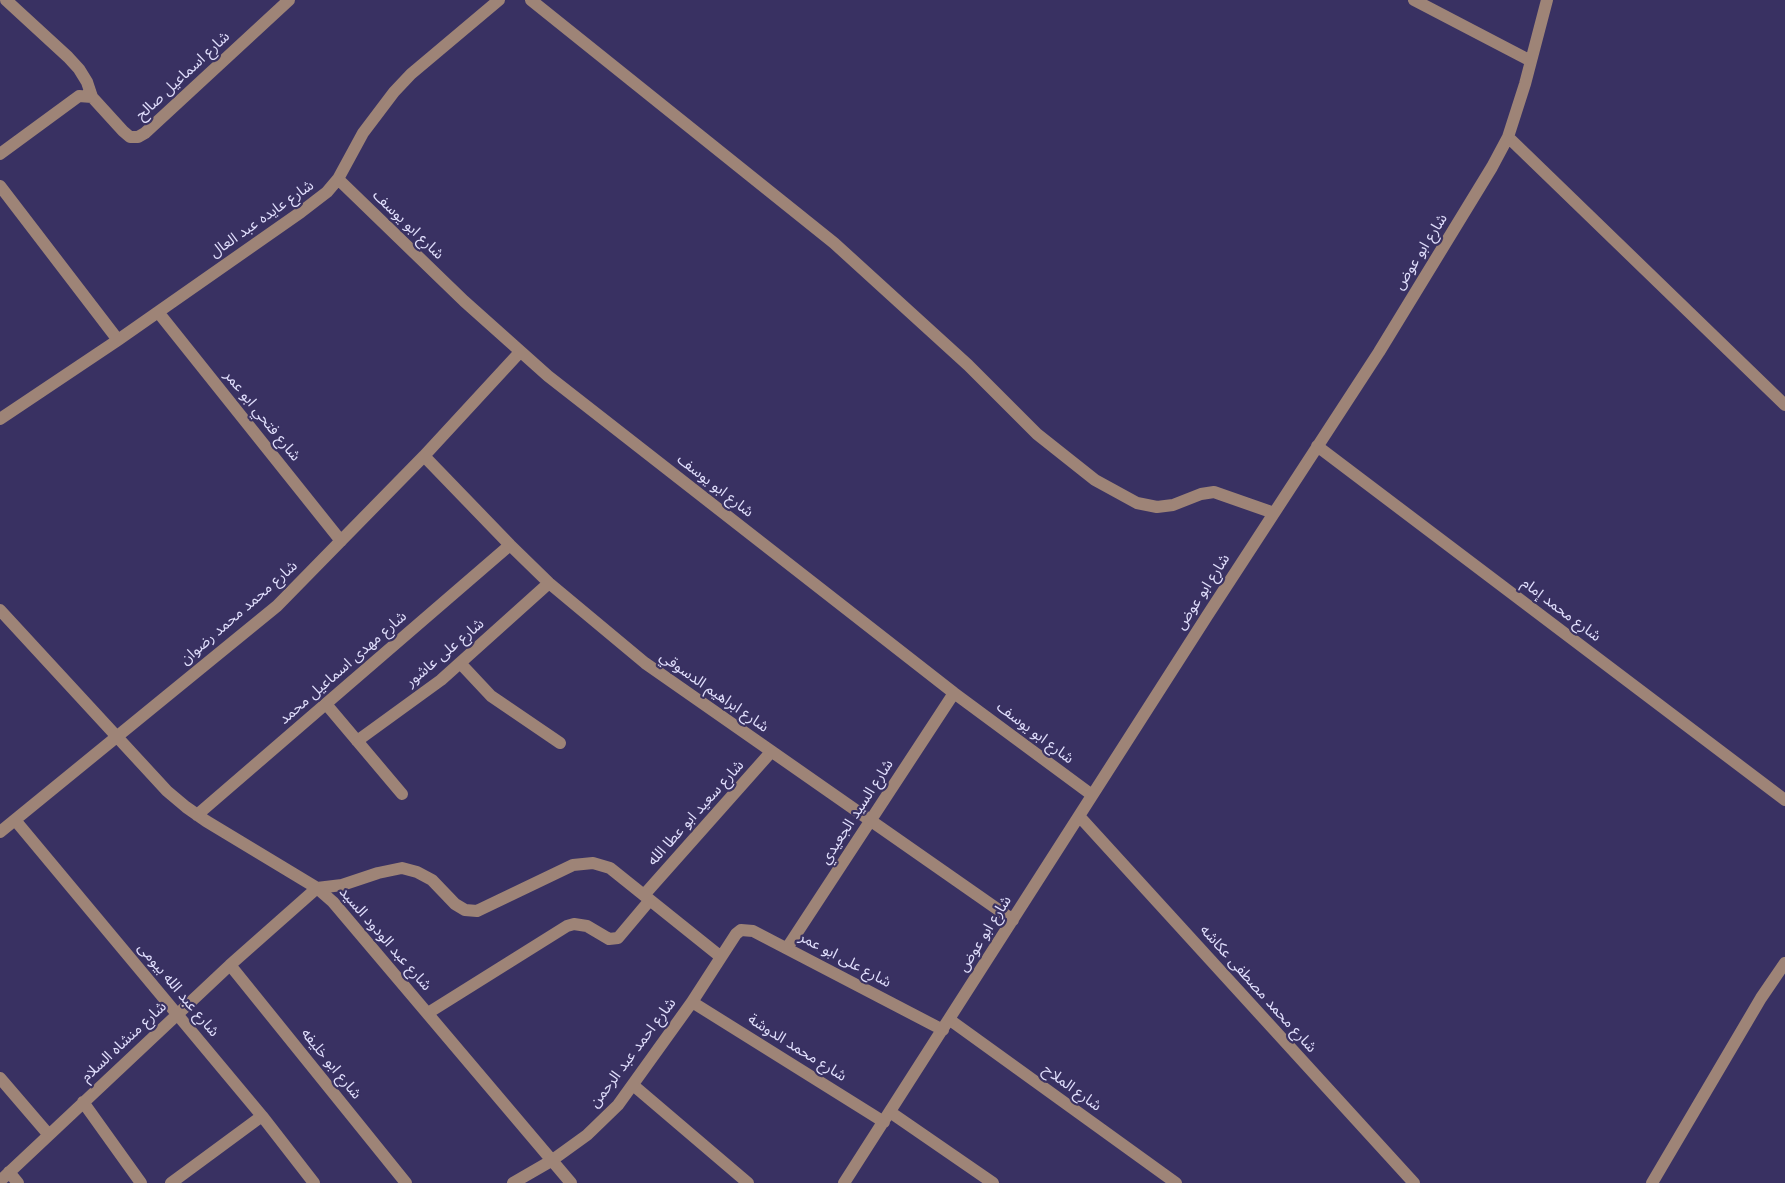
<!DOCTYPE html>
<meta charset="utf-8">
<style>
body{margin:0}
canvas{display:block;background:#393162}
</style>
<canvas width="1785" height="1183"></canvas>
<script>
const g = document.querySelector('canvas').getContext('2d');
g.lineJoin = 'round';
const shape = rows => new Path2D(rows.map(r => 'M' + r).join(''));
function stroke(path, color, width, dash) { g.strokeStyle = color; g.lineWidth = width; g.lineCap = dash ? 'butt' : 'round'; g.setLineDash(dash || []); g.stroke(path); }
function drawText(font, color, halo, rows, align = 'center') {
  g.font = font + ' Arial,"Noto Sans Arabic",sans-serif'; g.lineWidth = 4.5; g.setLineDash([]); g.textBaseline = 'middle'; g.strokeStyle = halo; g.fillStyle = color; for (const [text, x, y, turn = 0] of rows) {
    g.save(); g.translate(x, y); g.rotate((+turn || 0) * Math.PI / 180); g.textAlign = isNaN(turn) ? turn : align; if (halo) g.strokeText(text, 0, 0); g.fillText(text, 0, 0); g.restore();
  }
}
stroke(shape([
 [6,0,68,57,79,69,87,82,92,97],
 [531,0,834,243,968,365,1037,434,1095,480,1137,503,1157,507,1173,505,1201,494,1214,492,1274,513],
 [1414,0,1531,61],
 [1508,137,1785,405],
 [0,154,79,96,92,97,123,131,130,137,138,137,145,133,289,0],
 [338,179,464,301,548,376,954,693,1092,795],
 [0,186,118,340],
 [158,312,341,541],
 [0,419,118,340,301,212,327,192,338,179,363,133,394,92,411,74,499,0],
 [1317,446,1785,800],
 [424,456,510,545,549,583,645,663,1013,920],
 [0,610,167,791,186,807,206,821,317,888,333,902,571,1183],
 [461,664,491,696,560,743],
 [326,704,402,794],
 [357,741,441,680,549,583],
 [197,815,510,545],
 [1079,816,1414,1183],
 [15,820,262,1116,314,1183],
 [0,832,277,606,424,456,520,352],
 [644,895,771,752],
 [787,948,954,693],
 [230,965,406,1183],
 [692,1002,884,1122],
 [428,1013,567,926,574,924,587,926,609,939,618,938,650,900],
 [950,1020,1176,1183],
 [0,1078,49,1135],
 [633,1085,748,1183],
 [83,1102,141,1183],
 [890,1112,993,1183],
 [9,1172,18,1183],
 [0,1181,230,965,317,888,342,885,378,873,402,868,417,872,432,880,455,904,465,910,477,911,573,865,593,863,610,868,721,957],
 [171,1183,262,1116],
 [513,1183,551,1161,587,1135,618,1105,692,1002,736,934,741,930,753,931,943,1030],
 [844,1183,1207,616,1379,352,1492,167,1508,137,1525,84,1547,0],
 [1652,1183,1761,998,1785,963]
]), '#9e8477', 12);
drawText('15px', '#e0defc', '#393162', [
 ["شارع اسماعيل صالح",183,76,-43],
 ["شارع عايده عبد العال",262,219,-35],
 ["شارع ابو يوسف",408,225,44],
 ["شارع ابو عوض",1421,252,-58],
 ["شارع فتحي ابو عمر",262,416,51],
 ["شارع ابو يوسف",715,486,38],
 ["شارع ابو عوض",1203,592,-57],
 ["شارع محمد إمام",1561,610,37],
 ["شارع محمد محمد رضوان",239,613,-41],
 ["شارع على عاشور",445,653,-40],
 ["شارع مهدى اسماعيل محمد",343,668,-41],
 ["شارع ابراهيم الدسوقي",714,692,35],
 ["شارع ابو يوسف",1035,733,37],
 ["شارع السيد الجعيدي",857,812,-57],
 ["شارع سعيد ابو عطا الله",696,813,-48],
 ["شارع ابو عوض",985,934,-58],
 ["شارع عبد الودود السيد",385,939,49],
 ["شارع على ابو عمر",845,960,28],
 ["شارع محمد مصطفى عكاشه",1258,989,48],
 ["شارع عبد الله بيومى",178,990,50],
 ["شارع منشاه السلام",124,1042,-43],
 ["شارع محمد الدوشة",797,1048,32],
 ["شارع احمد عبد الرحمن",633,1053,-53],
 ["شارع ابو خليفه",331,1064,51],
 ["شارع الملاح",1072,1088,36]
]);
</script>
